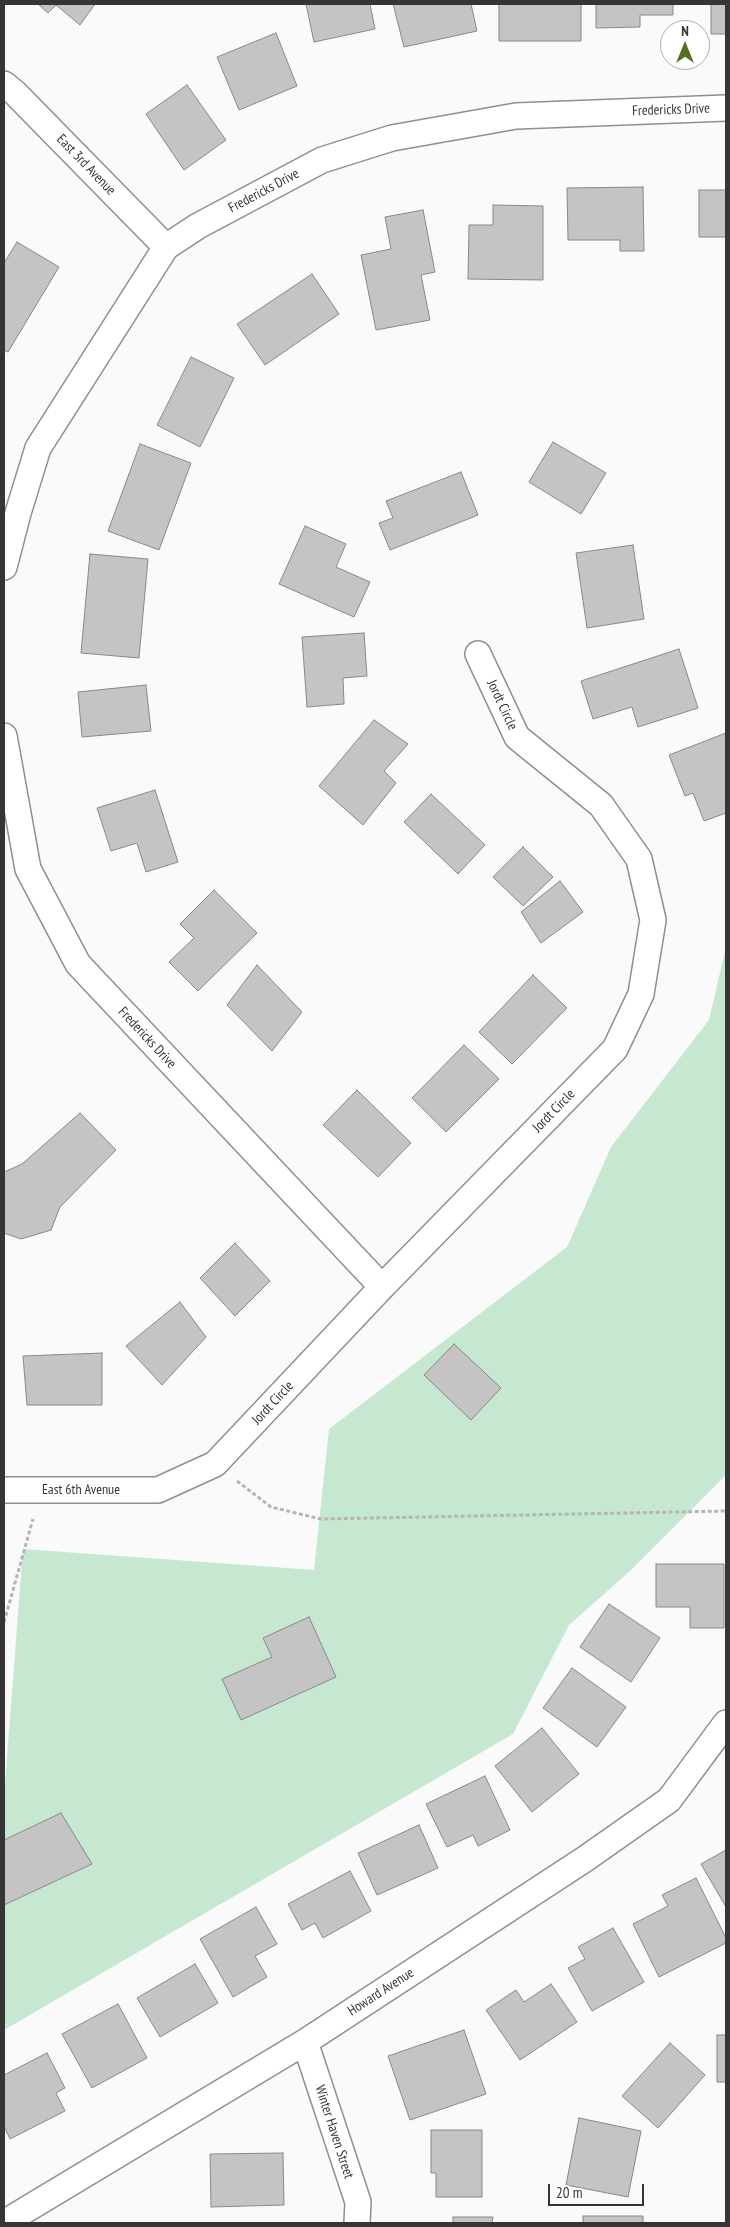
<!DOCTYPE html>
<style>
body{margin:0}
#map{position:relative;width:730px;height:2227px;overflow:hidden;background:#fafafb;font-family:"PT Sans Narrow",sans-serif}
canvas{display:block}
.frame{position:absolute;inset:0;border:5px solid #353536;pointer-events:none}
.north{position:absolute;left:660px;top:20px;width:50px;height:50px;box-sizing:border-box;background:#fff;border:1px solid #aeaeaf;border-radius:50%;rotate:0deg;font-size:14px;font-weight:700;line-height:20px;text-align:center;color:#353536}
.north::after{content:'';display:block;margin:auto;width:18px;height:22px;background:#576e20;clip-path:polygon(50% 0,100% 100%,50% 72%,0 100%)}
.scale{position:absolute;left:548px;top:2184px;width:96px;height:22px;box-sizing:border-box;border:2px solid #353536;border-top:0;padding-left:6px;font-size:15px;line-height:18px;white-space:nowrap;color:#353536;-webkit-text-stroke:4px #fff;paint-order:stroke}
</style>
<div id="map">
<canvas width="730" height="2227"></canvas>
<div class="frame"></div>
<div class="north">N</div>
<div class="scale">20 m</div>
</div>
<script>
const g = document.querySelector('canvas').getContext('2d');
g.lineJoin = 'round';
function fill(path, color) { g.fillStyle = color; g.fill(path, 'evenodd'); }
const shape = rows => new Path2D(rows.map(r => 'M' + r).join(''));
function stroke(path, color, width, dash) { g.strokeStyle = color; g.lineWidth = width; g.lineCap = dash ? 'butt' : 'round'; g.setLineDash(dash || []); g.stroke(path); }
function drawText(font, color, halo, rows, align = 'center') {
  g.font = font + ' "PT Sans Narrow",sans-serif'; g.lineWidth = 5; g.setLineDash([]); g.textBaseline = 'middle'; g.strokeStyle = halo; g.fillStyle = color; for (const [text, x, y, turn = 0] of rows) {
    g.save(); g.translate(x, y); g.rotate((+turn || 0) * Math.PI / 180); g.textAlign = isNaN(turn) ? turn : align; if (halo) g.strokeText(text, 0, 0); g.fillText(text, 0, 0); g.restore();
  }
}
fill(shape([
 [726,947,726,1475,631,1570,569,1625,513,1734,4,2030,4,1797,23,1549,314,1570,329,1429,567,1247,611,1147,709,1020]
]), '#c6e7d0');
const building = shape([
 [38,4,95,4,80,25,56,5,48,13,38,4],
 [306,4,370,4,375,29,314,42,306,4],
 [393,4,471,4,477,31,404,47,393,4],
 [499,4,581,4,581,41,499,41,499,4],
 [596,4,673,4,673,15,640,15,640,27,596,28,596,4],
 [711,4,726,4,726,34,711,34,711,4],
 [276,33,297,86,239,110,217,57,276,33],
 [187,85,226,140,184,170,146,114,187,85],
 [643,187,644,251,620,251,620,240,568,240,567,188,643,187],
 [699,190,726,190,726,237,699,237,699,190],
 [493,205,543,206,543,280,468,279,469,225,493,225,493,205],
 [423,210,435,272,421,275,430,320,376,330,361,255,391,249,385,217,423,210],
 [17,242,59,267,8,352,4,350,4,263,17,242],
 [312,274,339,314,265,365,237,324,312,274],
 [191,357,234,378,200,447,157,425,191,357],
 [553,442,606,473,581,514,529,482,553,442],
 [140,444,191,463,159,550,108,531,140,444],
 [461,472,478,515,390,550,379,523,393,518,386,501,461,472],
 [305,526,346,544,336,567,370,582,354,617,279,584,305,526],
 [633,545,644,619,587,628,576,553,633,545],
 [90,554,148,559,139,658,81,653,90,554],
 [364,633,367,676,343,678,344,704,307,707,302,637,364,633],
 [679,649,698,708,638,727,632,707,593,719,581,681,679,649],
 [146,685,151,731,82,737,78,692,146,685],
 [374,720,408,744,384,771,396,783,363,825,319,786,374,720],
 [726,733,726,813,704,821,693,793,685,796,669,755,726,733],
 [155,790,178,862,146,872,137,843,111,851,97,808,155,790],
 [431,794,485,845,458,874,404,822,431,794],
 [523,847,553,877,523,906,493,877,523,847],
 [560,881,583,912,541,943,521,912,560,881],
 [214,890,257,933,198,991,169,962,194,938,180,924,214,890],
 [257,965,302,1012,272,1051,227,1005,257,965],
 [533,975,567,1008,512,1064,479,1032,533,975],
 [464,1045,499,1079,446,1132,412,1098,464,1045],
 [357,1090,411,1143,378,1177,323,1125,357,1090],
 [80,1113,116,1150,60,1207,51,1230,21,1239,4,1233,4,1172,22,1164,80,1113],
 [235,1243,270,1281,235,1316,200,1278,235,1243],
 [180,1302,206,1337,162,1385,126,1346,180,1302],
 [454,1344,501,1388,471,1420,424,1375,454,1344],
 [102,1353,102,1405,27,1405,23,1356,102,1353],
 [656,1564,724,1564,724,1628,690,1628,690,1607,656,1607,656,1564],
 [609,1604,660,1638,631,1682,580,1647,609,1604],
 [309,1617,336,1677,241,1720,222,1679,272,1657,263,1638,309,1617],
 [572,1668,626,1707,597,1747,543,1708,572,1668],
 [542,1728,579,1774,532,1812,495,1766,542,1728],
 [485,1776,510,1830,478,1846,473,1835,447,1847,426,1804,485,1776],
 [61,1813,92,1864,4,1905,4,1840,61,1813],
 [419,1825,438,1868,377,1895,358,1853,419,1825],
 [726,1850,726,1907,701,1864,726,1850],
 [350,1871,371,1911,323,1938,315,1923,302,1930,288,1904,350,1871],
 [696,1878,726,1938,726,1943,659,1977,633,1924,668,1906,662,1895,696,1878],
 [256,1907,277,1944,255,1956,267,1977,233,1997,200,1939,256,1907],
 [613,1928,644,1982,592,2011,568,1968,585,1959,578,1947,613,1928],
 [195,1964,218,2003,160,2037,137,1998,195,1964],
 [551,1984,577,2022,520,2060,486,2010,516,1990,524,2002,551,1984],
 [118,2004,147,2058,92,2088,62,2034,118,2004],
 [464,2030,486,2094,410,2120,388,2056,464,2030],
 [717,2035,726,2035,726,2082,717,2082,717,2035],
 [670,2043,705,2075,658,2128,622,2096,670,2043],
 [47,2053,65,2088,56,2093,65,2111,10,2139,4,2126,4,2075,47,2053],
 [579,2118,641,2131,628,2197,566,2185,579,2118],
 [431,2130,482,2130,482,2197,436,2197,436,2173,431,2173,431,2130],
 [283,2153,284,2205,211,2207,210,2154,283,2153],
 [583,2216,643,2216,643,2223,583,2223,583,2216],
 [453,2217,493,2217,492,2223,453,2223,453,2217]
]);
fill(building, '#c5c4c5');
stroke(building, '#898889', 1);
const street = shape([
 [4,84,15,93,166,247],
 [4,567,18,513,38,448,166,247,198,226,322,160,392,138,516,116,726,108],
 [4,736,28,869,78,964,382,1287],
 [4,1490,158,1490,215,1464,382,1287,615,1049,641,994,653,920,639,859,601,805,517,737,478,654],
 [305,2042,358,2202,357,2223],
 [4,2223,305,2042,585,1859,669,1800,726,1723]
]);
stroke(street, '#8f8f90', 28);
stroke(shape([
 [237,1481,271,1507,321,1519,726,1511],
 [4,1622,33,1519]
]), '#b5b5b6', 3, [4, 2.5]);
stroke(street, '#fff', 25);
drawText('14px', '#353536', '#fff', [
 ["Fredericks Drive",671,110,-2],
 ["East 3rd Avenue",86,165,46],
 ["Fredericks Drive",264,191,-28],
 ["Jordt Circle",502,705,65],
 ["Fredericks Drive",147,1038,47],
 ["Jordt Circle",554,1111,-46],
 ["Jordt Circle",273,1403,-47],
 ["East 6th Avenue",81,1490],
 ["Howard Avenue",381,1992,-33],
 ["Winter Haven Street",334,2132,72]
]);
</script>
